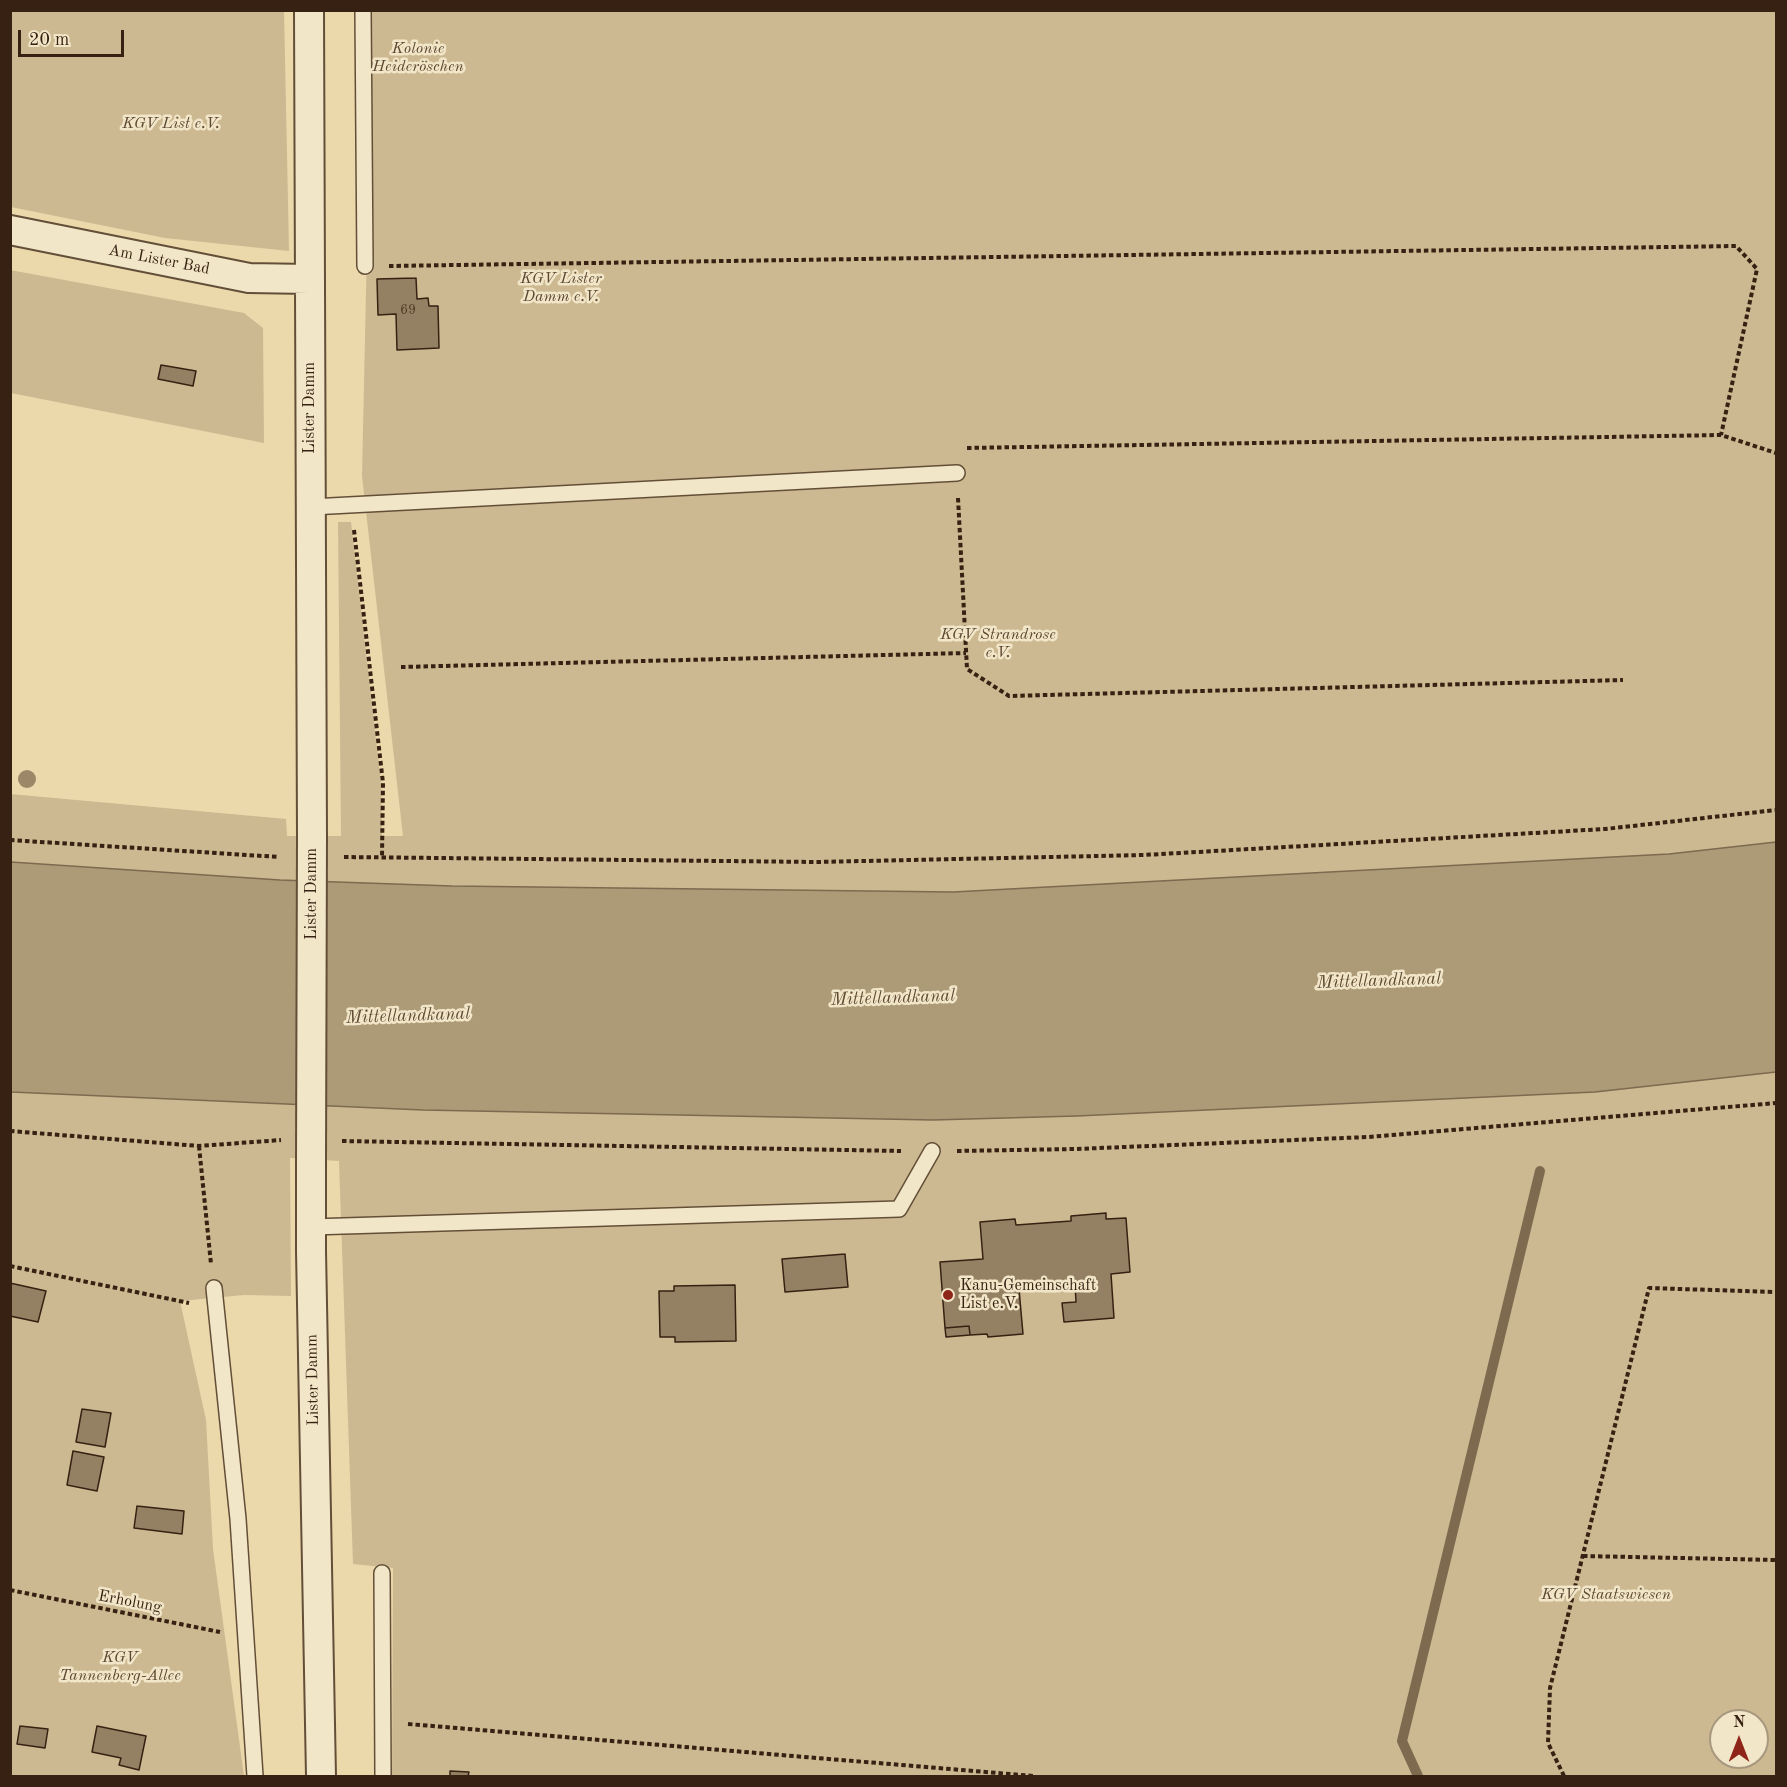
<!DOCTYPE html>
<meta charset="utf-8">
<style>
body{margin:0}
#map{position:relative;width:1787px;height:1787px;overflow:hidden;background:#ebd8ab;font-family:"Old Standard TT",serif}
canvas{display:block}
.frame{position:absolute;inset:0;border:12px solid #362112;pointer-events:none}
.north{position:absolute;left:1709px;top:1709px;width:60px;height:60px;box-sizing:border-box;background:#f2e6c8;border:2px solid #a7977f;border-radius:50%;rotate:0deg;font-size:16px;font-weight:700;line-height:24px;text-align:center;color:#362112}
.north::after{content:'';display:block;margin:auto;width:21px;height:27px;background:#8f2418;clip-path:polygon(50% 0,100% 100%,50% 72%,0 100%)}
.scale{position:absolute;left:18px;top:30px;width:106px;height:27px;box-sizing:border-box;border:3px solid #362112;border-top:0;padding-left:8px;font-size:18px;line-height:21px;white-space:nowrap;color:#362112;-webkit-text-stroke:4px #f2e6c8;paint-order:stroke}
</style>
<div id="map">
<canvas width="1787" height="1787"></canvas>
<div class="frame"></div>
<div class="north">N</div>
<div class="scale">20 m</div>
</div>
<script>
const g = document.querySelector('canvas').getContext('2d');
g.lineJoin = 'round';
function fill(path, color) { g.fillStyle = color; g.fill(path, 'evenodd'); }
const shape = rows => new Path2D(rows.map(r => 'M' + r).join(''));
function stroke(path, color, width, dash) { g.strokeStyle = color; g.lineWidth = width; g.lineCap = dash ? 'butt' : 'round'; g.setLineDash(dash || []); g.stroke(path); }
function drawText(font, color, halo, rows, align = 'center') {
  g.font = font + ' "Old Standard TT",serif'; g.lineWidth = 5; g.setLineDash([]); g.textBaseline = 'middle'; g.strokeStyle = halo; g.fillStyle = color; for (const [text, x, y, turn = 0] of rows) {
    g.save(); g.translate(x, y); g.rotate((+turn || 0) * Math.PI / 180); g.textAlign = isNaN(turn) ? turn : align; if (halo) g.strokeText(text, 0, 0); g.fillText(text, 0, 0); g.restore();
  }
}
fill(shape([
 [10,11,284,11,289,251,165,238,11,207],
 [369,11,1776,11,1776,842,1669,854,953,892,452,886,280,880,11,862,10,794,286,819,287,836,341,836,338,522,351,522,381,784,382,836,403,836,362,476,370,108],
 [10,270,244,313,263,328,264,443,11,393],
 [1776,1072,1776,1776,392,1776,393,1568,353,1564,339,1161,290,1158,291,1296,244,1295,180,1301,206,1420,213,1549,244,1776,11,1776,10,1092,423,1110,1077,1116,1595,1092],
 [1721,1721,1757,1721,1757,1757,1721,1757]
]), '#ccb991');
const water = shape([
 [1776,842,1776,1072,1595,1092,1077,1116,933,1120,423,1110,11,1092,11,862,280,880,452,886,953,892,1669,854,1776,842]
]);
fill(water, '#ad9a77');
stroke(water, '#7d6a4f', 1.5);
stroke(shape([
 [1418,1776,1402,1741,1540,1171]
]), '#7d6a4f', 10);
const building = shape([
 [416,278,417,299,428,298,429,306,438,306,439,348,397,350,396,314,378,315,377,279,416,278],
 [161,365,196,371,193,386,158,379,161,365],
 [1106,1213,1106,1219,1126,1218,1130,1272,1111,1274,1114,1318,1064,1322,1062,1303,1076,1302,1075,1284,1019,1289,1023,1334,988,1337,987,1334,970,1335,969,1326,945,1328,940,1262,983,1259,980,1222,1015,1219,1016,1225,1071,1221,1071,1216,1106,1213],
 [845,1254,848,1287,785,1292,782,1259,845,1254],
 [10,1283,46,1291,38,1322,10,1316,10,1283],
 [735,1285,736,1341,675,1342,675,1337,660,1337,659,1291,674,1291,674,1286,735,1285],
 [969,1326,970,1335,946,1337,945,1328,969,1326],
 [82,1409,111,1413,105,1447,76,1442,82,1409],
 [73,1451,104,1457,97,1491,67,1485,73,1451],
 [137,1506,184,1511,182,1534,134,1528,137,1506],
 [20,1726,48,1729,45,1748,17,1744,20,1726],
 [97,1726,146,1736,139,1770,119,1765,121,1758,92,1752,97,1726],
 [450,1771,469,1772,468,1776,450,1776,450,1771]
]);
fill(building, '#948062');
stroke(building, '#362112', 1.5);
const lane = shape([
 [363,10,365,266],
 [311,507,957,473],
 [311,1227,899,1209,932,1151],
 [214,1288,238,1519,255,1776],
 [382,1573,383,1776]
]);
const street = shape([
 [309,10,312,837],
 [10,230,249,278,309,279],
 [311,1163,311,1251,321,1776]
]);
stroke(lane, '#634f38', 18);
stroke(street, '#634f38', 32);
stroke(shape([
 [389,266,1736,246,1757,269,1721,435],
 [967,448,1721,435,1776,453],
 [958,498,967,669,1009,696,1623,680],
 [354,530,383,783,382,857],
 [401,667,966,653],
 [10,840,279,857],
 [344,857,817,862,1144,855,1605,829,1776,810],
 [10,1131,199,1146,281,1140],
 [342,1141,901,1151],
 [199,1146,211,1264],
 [957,1151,1076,1149,1368,1137,1776,1103],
 [10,1266,189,1303],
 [1583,1556,1776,1560],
 [10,1590,220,1632],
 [408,1724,1034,1776],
 [1564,1776,1548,1743,1550,1688,1649,1288,1776,1292]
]), '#362112', 4, [4.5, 3]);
stroke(lane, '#f2e6c8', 15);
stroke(street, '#f2e6c8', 28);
const streetBridge = shape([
 [311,1163,312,837]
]);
stroke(streetBridge, '#634f38', 32, []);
stroke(streetBridge, '#f2e6c8', 28);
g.fillStyle = '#9c8868';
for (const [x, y] of [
 [27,779]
]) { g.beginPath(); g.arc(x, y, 9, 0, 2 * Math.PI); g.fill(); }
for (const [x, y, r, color] of [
 [948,1295,6,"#8f2418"]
]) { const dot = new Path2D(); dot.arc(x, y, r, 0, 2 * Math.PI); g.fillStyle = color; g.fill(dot); stroke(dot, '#f2e6c8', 2); }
drawText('14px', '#4e3926', null, [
 ["69",408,310]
]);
drawText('italic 16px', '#5c4732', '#f2e6c8', [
 ["Kolonie",418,49],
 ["Heideröschen",418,67],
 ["KGV List e.V.",171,124],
 ["KGV Lister",561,279],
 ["Damm e.V.",561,297],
 ["KGV Strandrose",998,635],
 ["e.V.",998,653],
 ["KGV Staatswiesen",1606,1595],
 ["KGV",120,1658],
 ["Tannenberg-Allee",120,1676]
]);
drawText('16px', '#362112', '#f2e6c8', [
 ["Am Lister Bad",159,260,11],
 ["Lister Damm",310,408,-90],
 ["Lister Damm",312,894,-90],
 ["Lister Damm",313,1380,-91],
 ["Erholung",130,1602,11]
]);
drawText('16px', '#362112', '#f2e6c8', [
 ["Kanu-Gemeinschaft",960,1286],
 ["List e.V.",960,1304]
], 'left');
drawText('italic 18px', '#604b35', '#f2e6c8', [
 ["Mittellandkanal",1379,981,-2],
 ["Mittellandkanal",893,998,-2],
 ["Mittellandkanal",408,1016,-2]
]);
</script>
